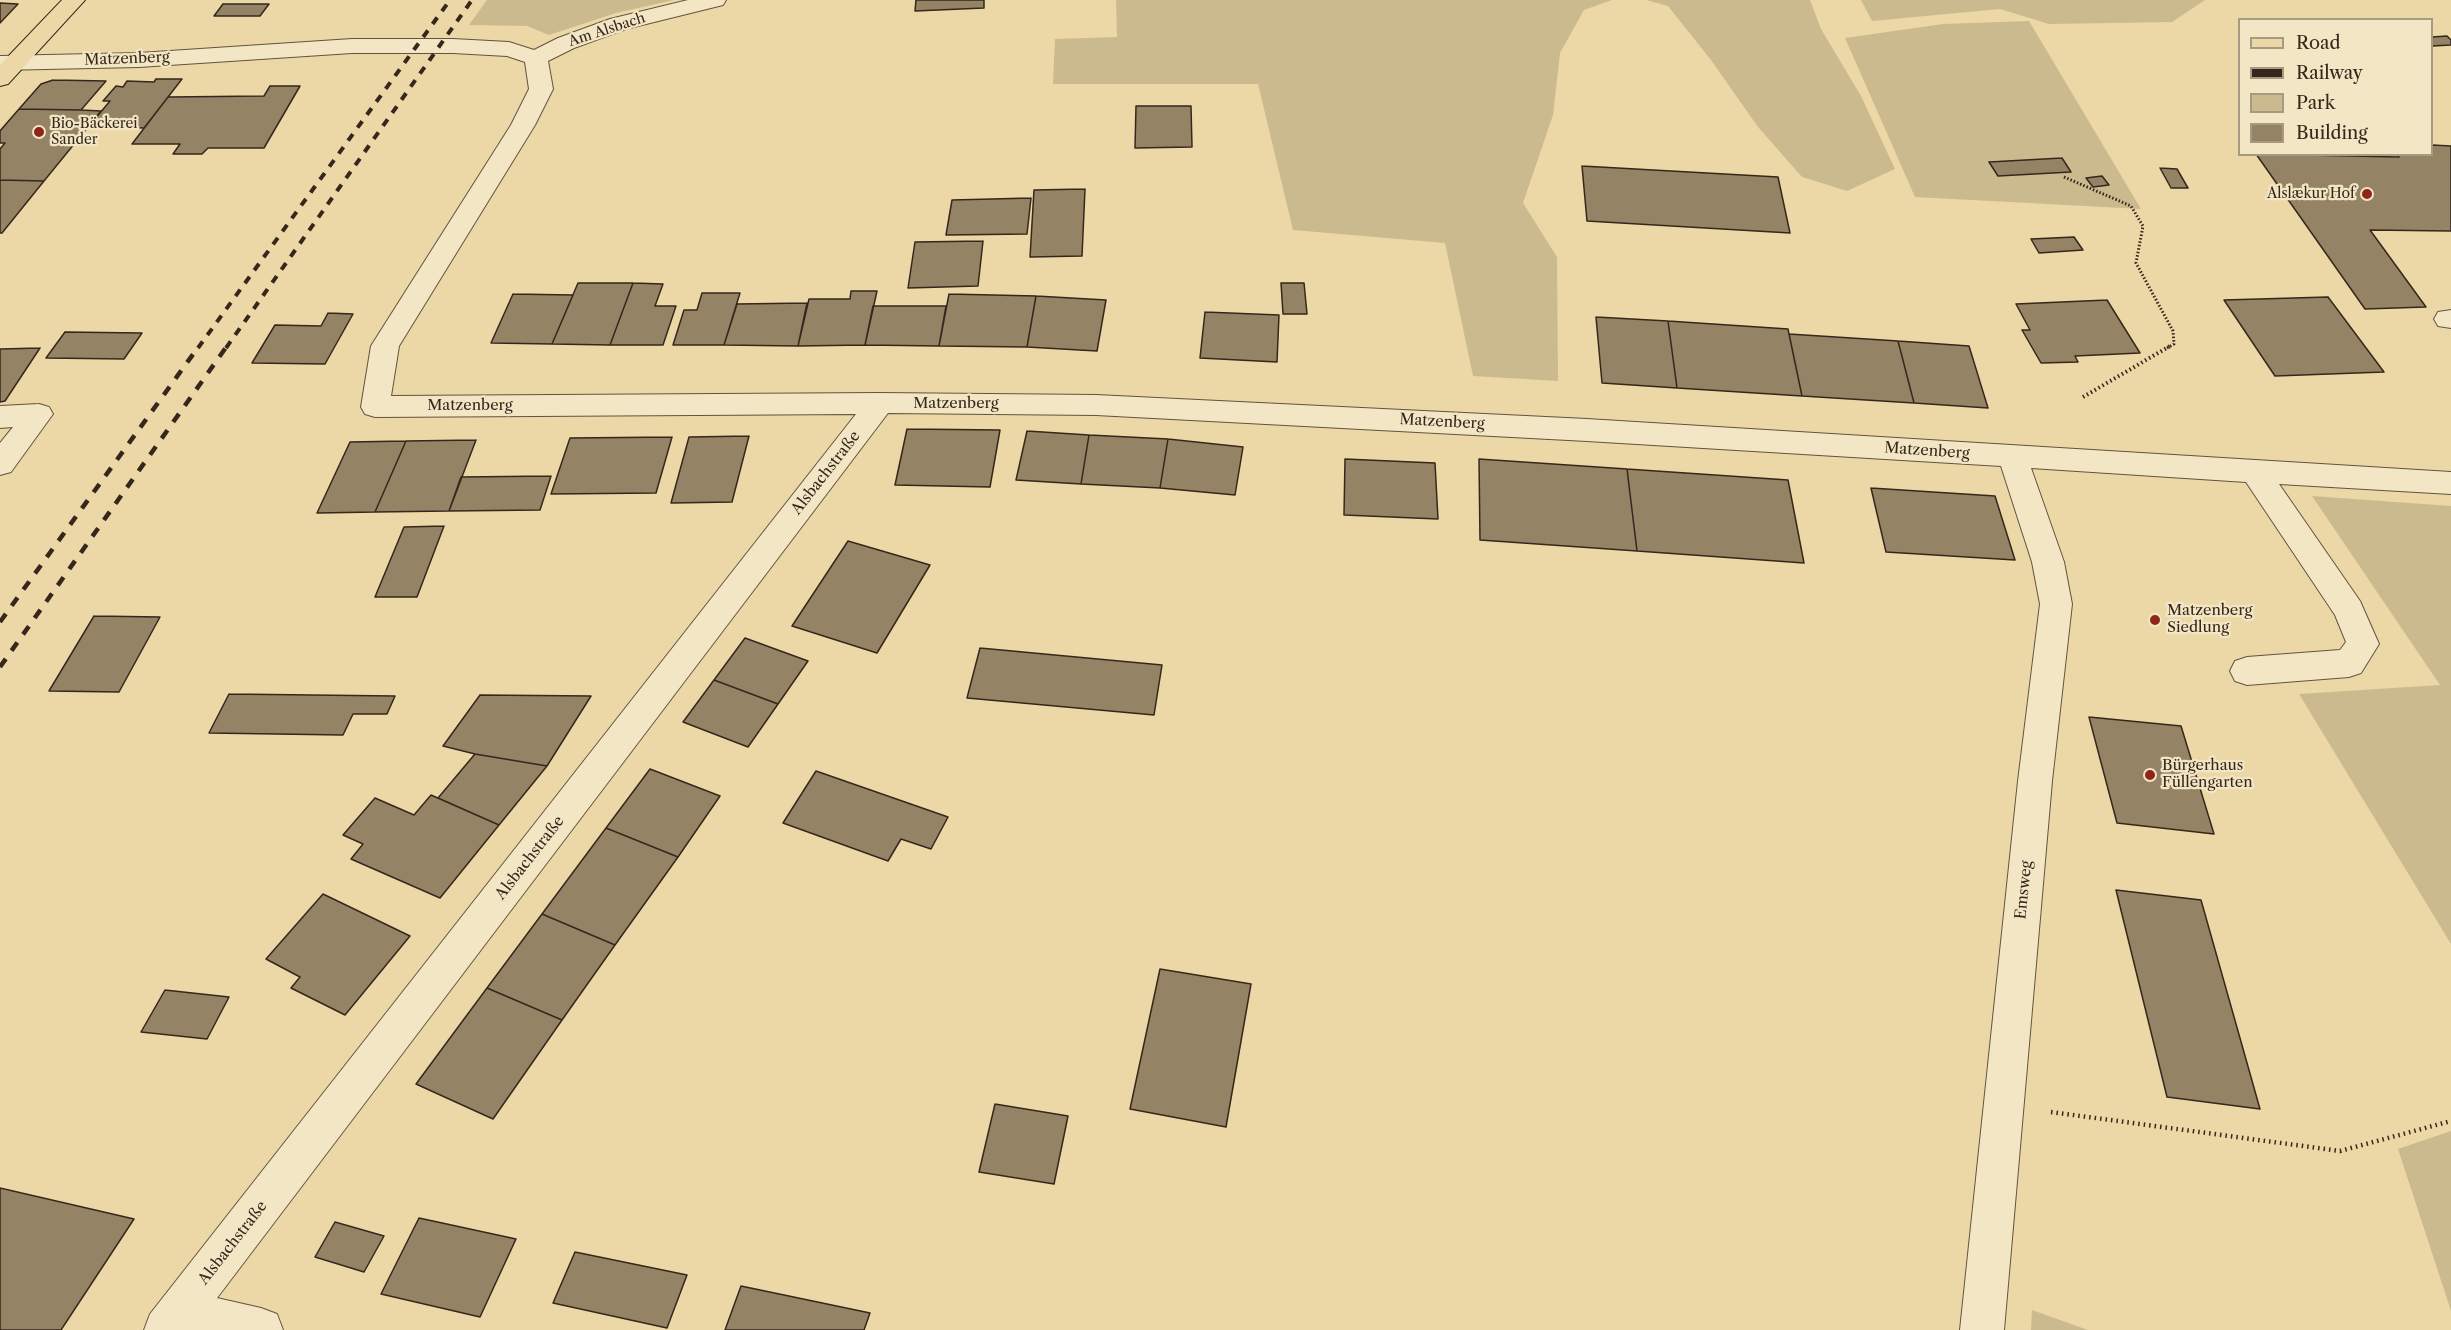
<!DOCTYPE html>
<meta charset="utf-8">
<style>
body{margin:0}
#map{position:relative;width:2451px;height:1330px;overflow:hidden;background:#ebd8a6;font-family:"Libre Caslon Text",serif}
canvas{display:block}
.legend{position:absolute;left:2238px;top:18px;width:195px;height:138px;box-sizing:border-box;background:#f2e6c5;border:2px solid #a79a82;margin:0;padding:8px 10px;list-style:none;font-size:18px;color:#36271d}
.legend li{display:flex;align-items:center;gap:12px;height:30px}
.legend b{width:30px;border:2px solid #a79a82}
</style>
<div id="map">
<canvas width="2451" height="1330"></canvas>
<ul class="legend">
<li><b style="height:8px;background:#ebd8a6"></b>Road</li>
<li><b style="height:8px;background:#36271d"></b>Railway</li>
<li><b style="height:16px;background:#ccba8f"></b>Park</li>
<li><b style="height:16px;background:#948364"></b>Building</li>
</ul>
</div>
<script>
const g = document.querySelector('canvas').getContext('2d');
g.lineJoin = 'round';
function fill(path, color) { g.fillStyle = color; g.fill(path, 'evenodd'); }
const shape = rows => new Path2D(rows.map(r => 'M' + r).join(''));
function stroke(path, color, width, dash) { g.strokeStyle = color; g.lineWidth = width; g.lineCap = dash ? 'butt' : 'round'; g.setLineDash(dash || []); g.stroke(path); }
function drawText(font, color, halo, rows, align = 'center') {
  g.font = font + ' "Libre Caslon Text",serif'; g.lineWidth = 4.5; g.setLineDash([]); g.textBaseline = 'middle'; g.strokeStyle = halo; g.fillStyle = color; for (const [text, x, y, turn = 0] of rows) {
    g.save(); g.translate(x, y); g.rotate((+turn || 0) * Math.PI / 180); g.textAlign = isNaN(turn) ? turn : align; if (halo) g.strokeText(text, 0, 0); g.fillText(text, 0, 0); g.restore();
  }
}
fill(shape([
 [487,0,674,0,616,13,549,35,527,26,469,25],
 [1116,0,1612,0,1584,10,1560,53,1553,115,1523,203,1557,257,1558,381,1473,376,1445,243,1293,230,1258,84,1053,84,1055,39,1117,37],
 [1646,0,1810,0,1821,29,1861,96,1895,169,1847,191,1802,177,1758,127,1711,60,1668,6],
 [1861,0,2205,0,2172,22,2049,24,2000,9,1872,21],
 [2029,21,2141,209,1915,197,1845,38,1943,24],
 [2312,496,2451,506,2451,944,2299,694,2440,685],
 [2451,1131,2451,1311,2398,1149],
 [2032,1310,2088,1330,2031,1330]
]), '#ccba8f');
const building = shape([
 [916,0,984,0,984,8,915,11,916,0],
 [0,3,18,4,0,23,0,3],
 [223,4,269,4,260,16,214,16,223,4],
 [2447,36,2451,40,2451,45,2432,46,2432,37,2447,36],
 [156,79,182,79,144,128,89,126,110,101,103,101,116,86,123,87,127,81,154,82,156,79],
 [53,80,106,81,81,110,19,109,41,84,53,80],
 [270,86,300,86,264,148,208,148,202,154,173,154,180,144,132,144,168,97,264,96,270,86],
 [1136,106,1191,106,1192,147,1135,148,1136,106],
 [19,109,81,110,101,111,44,181,0,180,0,149,5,143,0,143,0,131,19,109],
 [2432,145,2451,146,2451,231,2370,230,2426,307,2365,309,2256,154,2399,157,2398,154,2432,154,2432,145],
 [2062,158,2071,172,1998,176,1989,162,2062,158],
 [1582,166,1778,177,1790,233,1587,221,1582,166],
 [2160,168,2177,169,2188,188,2171,188,2160,168],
 [2102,176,2109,185,2093,187,2086,178,2102,176],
 [0,180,44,181,2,233,0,233,0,180],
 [1085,189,1082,256,1030,257,1034,190,1085,189],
 [1031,198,1027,234,946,235,952,200,1031,198],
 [2074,237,2083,250,2039,253,2031,239,2074,237],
 [983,241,978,286,908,288,915,242,983,241],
 [578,283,633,283,610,345,552,344,578,283],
 [633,283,663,284,655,306,676,306,663,345,610,345,633,283],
 [1281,283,1304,283,1307,314,1283,314,1281,283],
 [851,291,877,291,865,345,798,346,809,299,850,299,851,291],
 [702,293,740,293,724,345,673,345,684,310,697,310,702,293],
 [513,294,573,295,552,344,491,343,513,294],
 [949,294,1036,296,1027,347,939,346,949,294],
 [1036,296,1106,300,1097,351,1027,347,1036,296],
 [2328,297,2384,372,2275,376,2224,300,2328,297],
 [2107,300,2140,353,2075,356,2078,362,2041,363,2022,330,2030,330,2016,304,2107,300],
 [807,303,798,346,724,345,737,304,807,303],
 [873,306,946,306,939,346,865,345,873,306],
 [1205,312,1279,315,1277,362,1200,358,1205,312],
 [328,313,353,314,325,364,252,363,275,325,321,326,328,313],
 [1596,317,1668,321,1677,388,1602,383,1596,317],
 [1668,321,1788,329,1802,396,1677,388,1668,321],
 [65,332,142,333,124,359,46,358,65,332],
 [1789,334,1898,341,1914,403,1802,396,1789,334],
 [1898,341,1969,346,1988,408,1914,403,1898,341],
 [40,348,5,401,0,402,0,349,40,348],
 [907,429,1000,430,990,487,895,485,907,429],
 [1027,431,1089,435,1081,484,1016,480,1027,431],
 [1089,435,1168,439,1160,488,1081,484,1089,435],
 [749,436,732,502,671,503,689,437,749,436],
 [672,437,656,493,551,494,570,438,672,437],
 [1168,439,1243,447,1235,495,1160,488,1168,439],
 [476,440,449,511,375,512,406,441,476,440],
 [406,441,375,512,317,513,350,442,406,441],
 [1345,459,1435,463,1438,519,1344,515,1345,459],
 [1479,459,1627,469,1637,551,1480,540,1479,459],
 [1627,469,1788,480,1804,563,1637,551,1627,469],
 [551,476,540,510,449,511,461,477,551,476],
 [1871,488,1995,496,2015,560,1886,552,1871,488],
 [444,526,417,597,375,597,404,527,444,526],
 [848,541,930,565,877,653,792,626,848,541],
 [94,616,160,617,119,692,49,691,94,616],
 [745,638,808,661,778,704,714,680,745,638],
 [980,648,1162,665,1154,715,967,698,980,648],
 [714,680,778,704,748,747,683,722,714,680],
 [229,694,395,696,387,714,353,714,343,735,209,733,229,694],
 [480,695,591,696,547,766,475,754,443,746,480,695],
 [2089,717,2181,726,2214,834,2117,823,2089,717],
 [475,754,547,766,499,825,438,798,475,754],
 [650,769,720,796,678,857,606,828,650,769],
 [816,771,948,817,931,849,901,839,888,861,783,823,816,771],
 [431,795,499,825,440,898,351,859,363,844,343,835,375,798,414,815,431,795],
 [606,828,678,857,615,945,542,914,606,828],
 [2116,890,2201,900,2260,1109,2167,1097,2116,890],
 [323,894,410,936,345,1015,291,988,300,977,266,959,323,894],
 [542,914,615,945,562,1020,487,988,542,914],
 [1160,969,1251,984,1226,1127,1130,1109,1160,969],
 [487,988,562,1020,493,1119,416,1084,487,988],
 [165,990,229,997,207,1039,141,1032,165,990],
 [995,1104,1068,1116,1054,1184,979,1172,995,1104],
 [0,1188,134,1219,61,1330,0,1330,0,1188],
 [419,1218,516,1239,480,1317,381,1294,419,1218],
 [335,1222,384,1236,364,1272,315,1257,335,1222],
 [575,1252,687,1275,667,1328,553,1303,575,1252],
 [741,1286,870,1313,864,1330,725,1330,741,1286]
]);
fill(building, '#948364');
stroke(building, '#36271d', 1.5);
const minor = shape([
 [688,0,726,0,723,5,626,29,574,48,548,61,553,89,535,125,399,346,391,396,880,393,1096,395,1587,419,2451,472,2451,494,2279,484,2360,601,2379,644,2361,673,2349,677,2247,685,2235,681,2230,671,2235,661,2247,657,2340,650,2346,642,2335,615,2246,482,2031,468,2064,562,2072,604,2052,781,2004,1330,1960,1330,2018,781,2040,604,2032,562,2001,466,1587,441,1096,415,888,413,217,1298,261,1308,277,1314,283,1330,144,1330,150,1314,856,414,375,417,365,414,361,407,371,346,511,125,529,89,525,62,507,56,453,53,352,53,139,67,0,70,0,56,139,53,352,39,453,39,509,42,534,50,558,38,610,19,688,0],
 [2451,310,2451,328,2438,326,2434,319,2438,312,2451,310],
 [39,404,49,407,53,414,11,472,0,475,0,443,13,427,0,428,0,406,39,404]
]);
const major = shape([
 [62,0,85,0,8,84,0,86,0,65,62,0]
]);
stroke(minor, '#63533f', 2);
stroke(major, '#36271d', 2);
stroke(shape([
 [2064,177,2131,206,2143,226,2136,263,2173,331,2174,344,2167,348]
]), '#36271d', 3, [1.5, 2]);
stroke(shape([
 [2083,397,2170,346]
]), '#36271d', 4, [1.5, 3]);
stroke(shape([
 [2051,1112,2340,1151,2451,1121]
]), '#36271d', 4.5, [1.5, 4]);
fill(minor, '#f2e6c5');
fill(major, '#ebd8a6');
stroke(shape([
 [198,348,450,0],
 [226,348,472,0]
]), '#36271d', 4, [8, 8]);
stroke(shape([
 [0,622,199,346],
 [0,667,227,346]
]), '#36271d', 4.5, [10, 10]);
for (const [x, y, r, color] of [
 [39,132,6,"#8f2418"],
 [2367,194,6,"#8f2418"],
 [2155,620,6,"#8f2418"],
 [2150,775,6,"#8f2418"]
]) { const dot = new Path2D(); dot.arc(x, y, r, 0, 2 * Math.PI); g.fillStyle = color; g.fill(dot); stroke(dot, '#f2e6c5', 2); }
drawText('14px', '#36271d', '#f2e6c5', [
 ["Am Alsbach",607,30,-18]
]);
drawText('14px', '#36271d', '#f2e6c5', [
 ["Bio-Bäckerei",51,124],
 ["Sander",51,140],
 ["Alslækur Hof",2355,194,"right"]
], 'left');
drawText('15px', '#36271d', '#f2e6c5', [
 ["Matzenberg",127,59,-2],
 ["Matzenberg",956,404],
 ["Matzenberg",470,406],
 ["Matzenberg",1442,422,3],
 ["Matzenberg",1927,451,4],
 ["Alsbachstraße",826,473,-52],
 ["Alsbachstraße",530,858,-52],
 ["Emsweg",2024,890,-84],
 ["Alsbachstraße",233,1243,-52]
]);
drawText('15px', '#36271d', '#f2e6c5', [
 ["Matzenberg",2167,611],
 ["Siedlung",2167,628],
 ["Bürgerhaus",2162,766],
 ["Füllengarten",2162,783]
], 'left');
</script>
